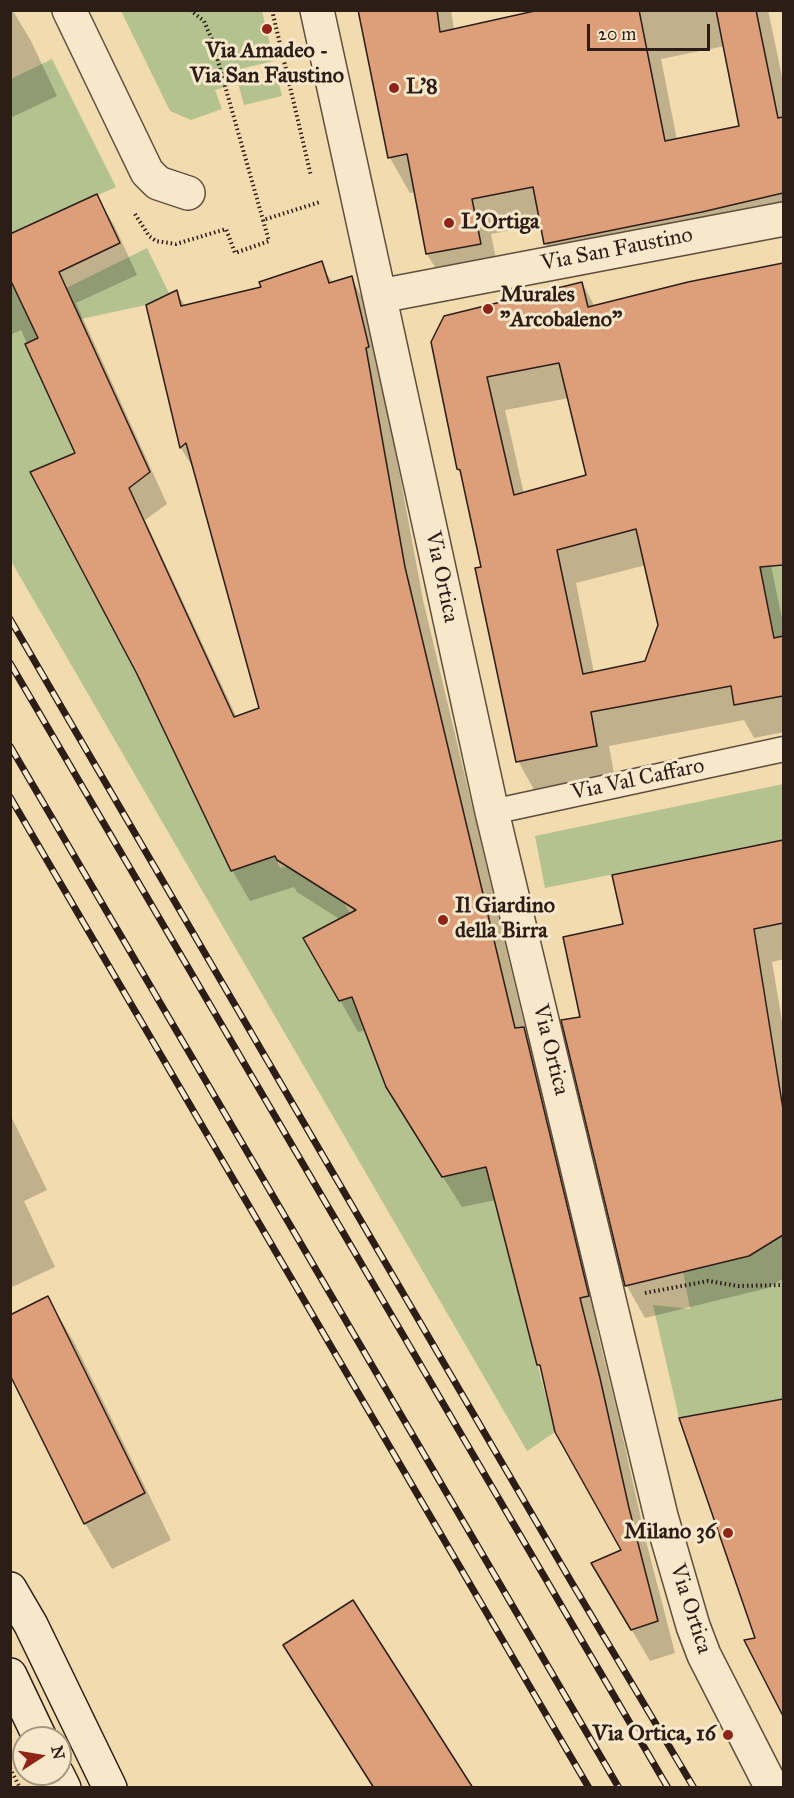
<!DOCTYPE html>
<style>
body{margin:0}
#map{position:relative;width:794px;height:1798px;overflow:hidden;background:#f2dcaf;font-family:"IM FELL Great Primer",serif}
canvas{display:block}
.frame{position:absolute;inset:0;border:12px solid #2c1e17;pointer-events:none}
.north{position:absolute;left:12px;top:1726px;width:60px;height:60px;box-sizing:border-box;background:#f7e8cb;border:2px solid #a69783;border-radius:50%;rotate:78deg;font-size:16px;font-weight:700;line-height:24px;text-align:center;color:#2c1e17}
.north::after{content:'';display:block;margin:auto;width:21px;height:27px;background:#8f2418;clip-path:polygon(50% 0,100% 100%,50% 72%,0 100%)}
.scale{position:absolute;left:587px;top:24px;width:123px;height:27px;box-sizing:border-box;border:3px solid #2c1e17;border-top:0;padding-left:8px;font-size:18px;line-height:21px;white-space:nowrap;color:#2c1e17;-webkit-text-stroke:4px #f7e8cb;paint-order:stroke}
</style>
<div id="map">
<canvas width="794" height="1798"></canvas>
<div class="frame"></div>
<div class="north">N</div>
<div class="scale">20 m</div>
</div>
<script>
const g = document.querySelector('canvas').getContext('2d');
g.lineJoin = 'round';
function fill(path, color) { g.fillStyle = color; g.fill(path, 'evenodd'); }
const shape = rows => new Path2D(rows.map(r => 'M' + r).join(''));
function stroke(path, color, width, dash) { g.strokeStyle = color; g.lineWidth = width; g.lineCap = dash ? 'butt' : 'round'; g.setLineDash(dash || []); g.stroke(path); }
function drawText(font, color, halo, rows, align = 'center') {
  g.font = font + ' "IM FELL Great Primer",serif'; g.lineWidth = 6; g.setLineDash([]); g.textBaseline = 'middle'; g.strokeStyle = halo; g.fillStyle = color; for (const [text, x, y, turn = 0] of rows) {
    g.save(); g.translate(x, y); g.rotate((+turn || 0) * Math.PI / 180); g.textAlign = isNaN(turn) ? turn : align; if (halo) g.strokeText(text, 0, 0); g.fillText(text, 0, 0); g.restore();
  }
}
fill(shape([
 [121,11,262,11,274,61,244,68,250,84,278,79,282,96,244,105,238,83,215,90,222,109,191,120,170,111],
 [52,59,116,187,11,234,11,79],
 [147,248,169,293,146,305,81,319,26,344,76,452,30,473,137,674,231,870,264,860,274,853,280,868,288,866,312,882,330,876,350,914,303,938,339,1001,352,997,387,1090,442,1177,460,1065,555,1432,527,1451,11,561,10,279,30,306],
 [783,496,783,636,775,638,747,503],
 [783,784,783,840,545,888,535,836],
 [783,1133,783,1399,679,1418,653,1305,690,1309,683,1271,758,1139]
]), '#b4c290');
fill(shape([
 [360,10,451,10,454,30,546,10,768,10,784,86,784,233,722,247,566,279,546,244,542,224,491,234,500,279,448,289,427,254,416,192,410,193,390,158],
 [725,46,741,127,677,140,661,59],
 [13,11,31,41,57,96,10,118,10,12],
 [97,196,115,227,137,275,76,303,167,504,145,520,237,718,261,709,196,473,181,448,148,305,176,291,185,306,262,288,321,263,333,284,351,278,369,309,423,600,526,1032,542,1060,606,1327,597,1330,617,1411,646,1541,675,1653,650,1661,593,1564,623,1551,539,1365,496,1200,462,1207,406,1119,366,1030,358,1032,305,938,341,920,297,892,294,887,250,901,232,870,77,454,21,330,10,335,10,236],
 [784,265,784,533,765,537,784,628,784,732,754,738,744,720,609,746,615,779,537,795,518,761,483,569,463,476,458,468,433,342,582,283,595,307,688,284],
 [569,398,588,476,524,494,505,410],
 [646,565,660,625,646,662,594,673,576,583],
 [784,841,784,959,772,962,784,1033,784,1278,768,1288,645,1318,627,1286,563,1021,582,1018,625,925,614,876],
 [10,1114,47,1190,24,1201,55,1267,10,1288],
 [48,1298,75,1344,171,1540,112,1569,85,1523],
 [784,1401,784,1713,747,1641,757,1639,681,1419],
 [285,1646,471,1788,373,1788]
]), '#0003');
const building = shape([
 [358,10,437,10,440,32,539,10,639,10,665,141,739,126,716,10,756,10,778,118,783,117,783,193,702,212,544,244,533,187,472,199,481,244,426,254,407,154,388,158,358,10],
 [97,194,120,243,59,272,150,472,129,488,234,717,259,708,186,443,180,448,146,305,177,290,181,306,261,287,259,282,322,261,329,283,352,276,369,347,366,348,405,567,515,1028,524,1027,589,1296,580,1298,600,1378,629,1508,658,1621,631,1630,591,1563,621,1550,555,1432,540,1365,537,1365,486,1167,442,1177,386,1087,352,997,339,1001,303,938,356,910,277,860,275,856,231,871,137,674,30,472,75,453,25,344,38,338,10,279,10,234,97,194],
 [783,263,783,565,760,567,774,638,783,636,783,696,734,705,731,686,591,712,597,746,516,762,475,568,481,567,460,470,457,469,431,342,444,316,582,282,588,307,688,282,783,263],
 [559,363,586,475,514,495,487,377,559,363],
 [636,529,658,625,645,661,583,674,557,550,636,529],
 [783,840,783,923,754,929,783,1109,783,1235,749,1256,625,1286,561,1020,580,1017,563,937,623,924,612,875,783,840],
 [48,1296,145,1493,84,1524,10,1375,10,1315,48,1296],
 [783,1399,783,1716,744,1640,755,1638,679,1418,783,1399],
 [353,1600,473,1788,374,1788,283,1645,353,1600]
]);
fill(building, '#dc9f7a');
stroke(building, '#2c1e17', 1.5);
const lane = shape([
 [492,812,784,749]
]);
const street = shape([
 [69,10,147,172,158,183,188,193],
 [317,10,492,812,661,1516,693,1626,704,1655,772,1788],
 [380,296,784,219]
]);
const secondary = shape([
 [10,1589,31,1625,110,1788],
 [10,1675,40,1738],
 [57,1774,64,1788]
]);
stroke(lane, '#5e4e3d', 27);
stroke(street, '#5e4e3d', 36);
stroke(secondary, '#2c1e17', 36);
stroke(shape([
 [190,10,204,21,212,40,263,220],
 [272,10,311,176],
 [135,214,149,236,156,241,176,244,226,229,235,253,269,241,263,220,320,202],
 [645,1293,708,1281,738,1286,784,1285],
 [10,1768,19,1786]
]), '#2c1e17', 4, [1.5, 3]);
stroke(lane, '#f7e8cb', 24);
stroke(street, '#f7e8cb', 33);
stroke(secondary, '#f7e8cb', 33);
const rail = shape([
 [10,619,572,1583,694,1788],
 [10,663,668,1788],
 [10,746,619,1788],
 [10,797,589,1788]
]);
stroke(rail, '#2c1e17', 7);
stroke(rail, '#f7e8cb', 4.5, [14]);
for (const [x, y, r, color] of [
 [267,29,6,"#8f2418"],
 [394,88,6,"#8f2418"],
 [449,223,6,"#8f2418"],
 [488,309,6,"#8f2418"],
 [443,920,6,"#8f2418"],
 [728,1533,6,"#8f2418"],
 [728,1735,6,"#8f2418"]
]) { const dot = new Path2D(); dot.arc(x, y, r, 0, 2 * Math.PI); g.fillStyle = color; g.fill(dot); stroke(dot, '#f7e8cb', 2); }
drawText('bold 22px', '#2c1e17', '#f7e8cb', [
 ["Via Amadeo -",267,52,"center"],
 ["Via San Faustino",267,77,"center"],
 ["L'8",406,88],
 ["L'Ortiga",461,223],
 ["Murales",500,296],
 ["\"Arcobaleno\"",500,321],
 ["Il Giardino",455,907],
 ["della Birra",455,932],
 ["Milano 36",716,1533,"right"],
 ["Via Ortica, 16",716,1735,"right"]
], 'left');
drawText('22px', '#2c1e17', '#f7e8cb', [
 ["Via San Faustino",617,250,-11],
 ["Via Ortica",441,577,78],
 ["Via Val Caffaro",638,780,-12],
 ["Via Ortica",550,1050,76],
 ["Via Ortica",690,1609,72]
]);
</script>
